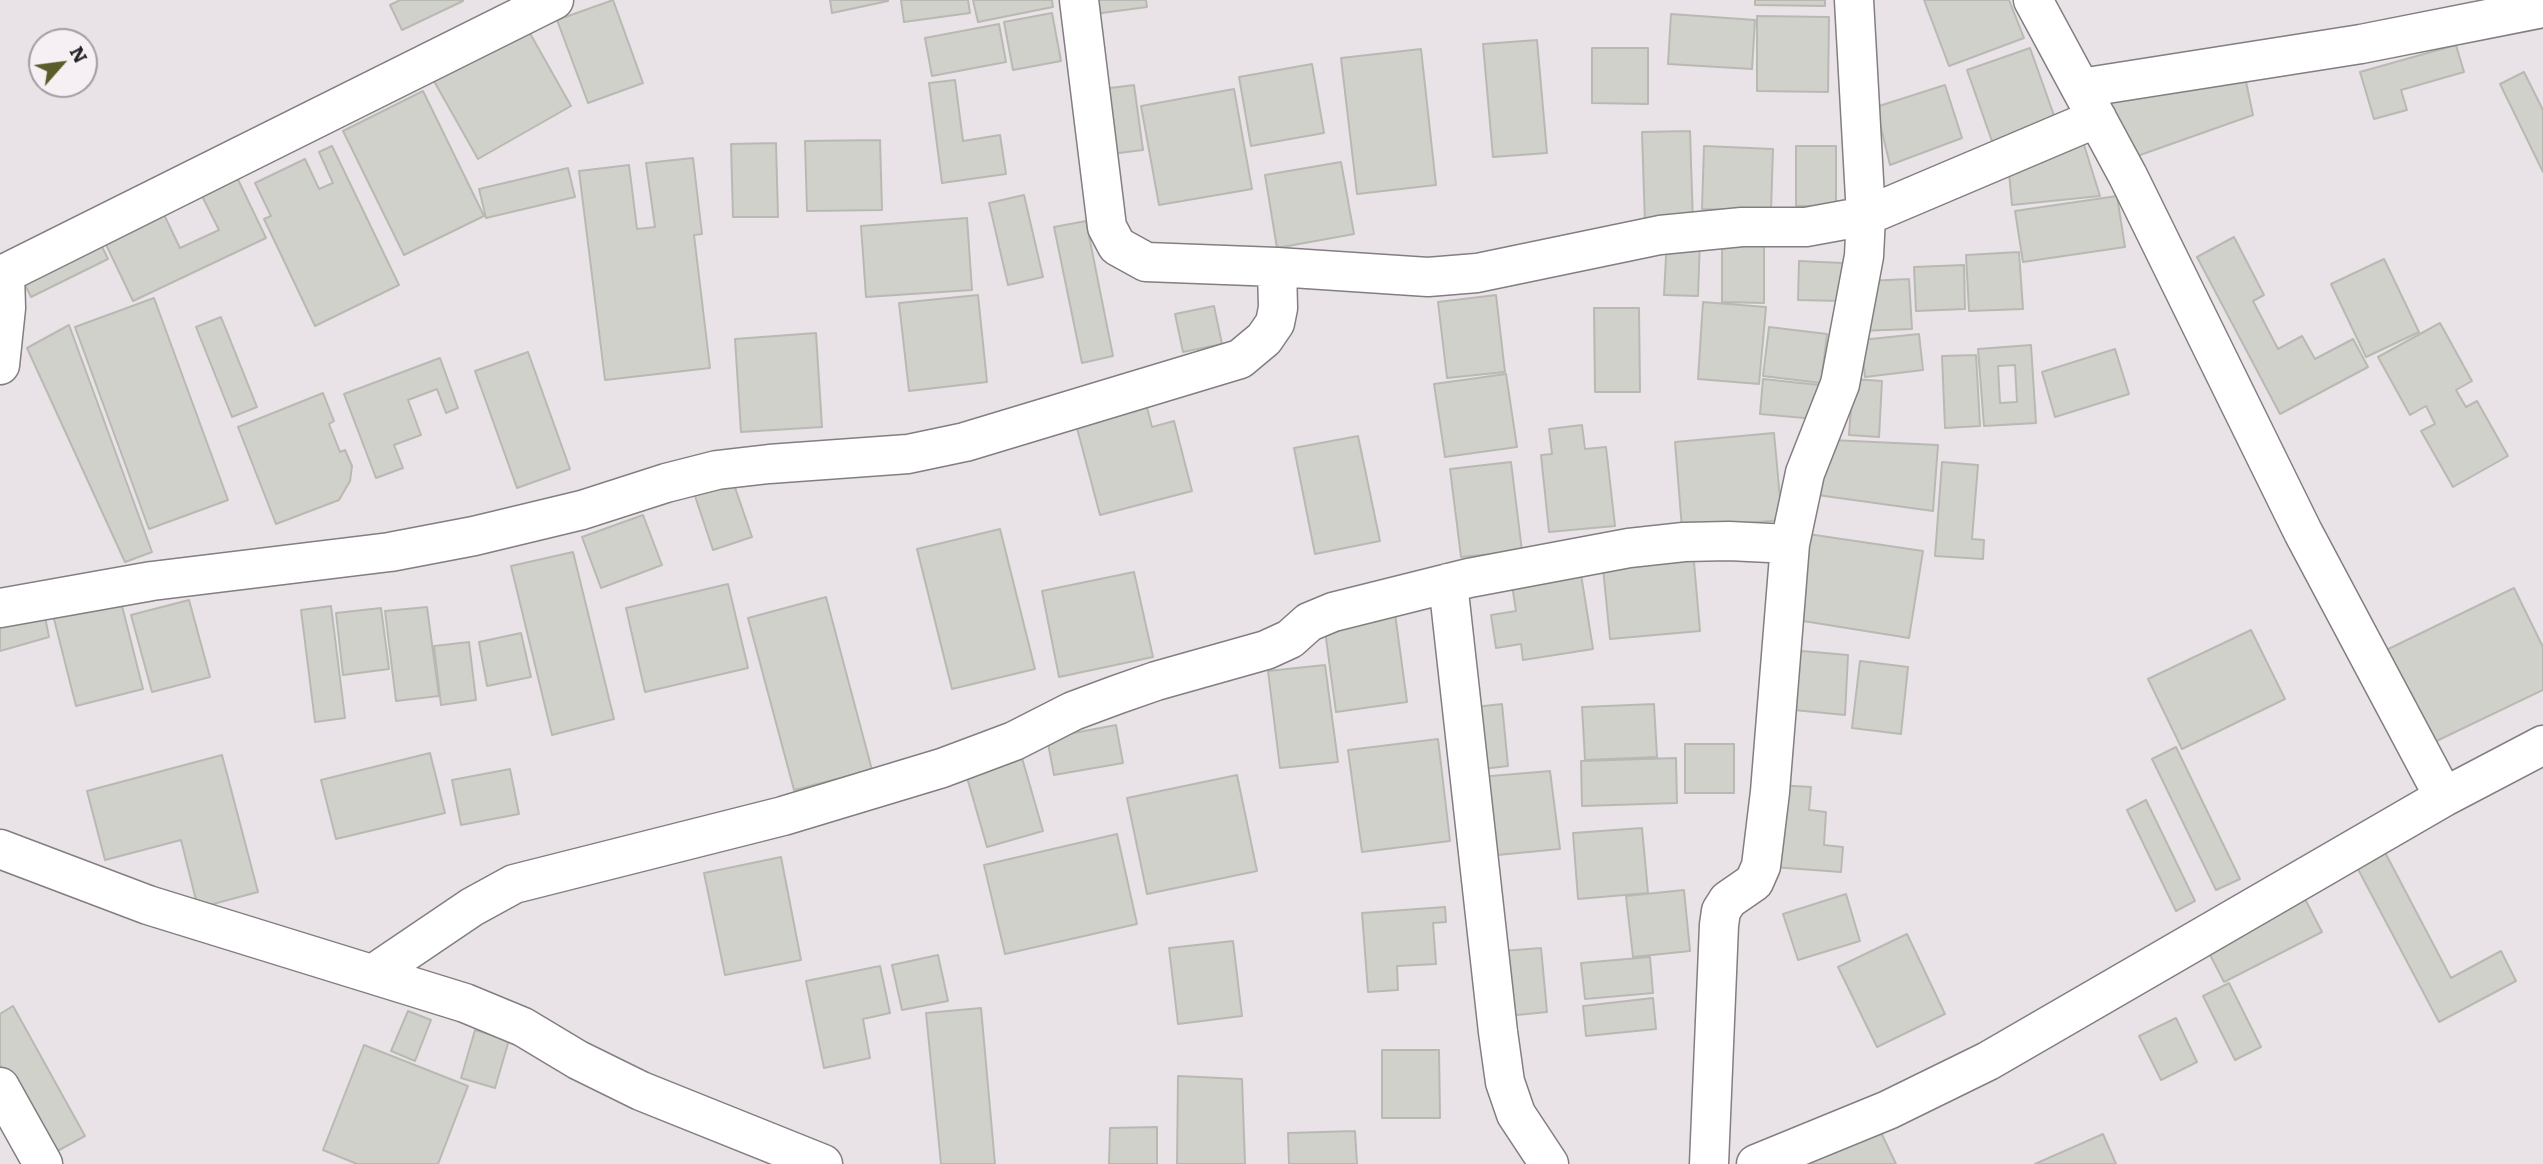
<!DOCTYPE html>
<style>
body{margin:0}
#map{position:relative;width:2543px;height:1164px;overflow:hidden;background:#e9e3e7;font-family:Literata,serif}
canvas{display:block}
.north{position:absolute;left:28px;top:28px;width:70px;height:70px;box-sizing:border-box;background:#f6f0f4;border:2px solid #a29da0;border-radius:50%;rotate:62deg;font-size:19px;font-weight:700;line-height:28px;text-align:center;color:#232122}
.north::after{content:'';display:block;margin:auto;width:24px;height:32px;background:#5a5c29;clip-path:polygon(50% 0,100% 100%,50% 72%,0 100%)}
</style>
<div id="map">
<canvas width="2543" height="1164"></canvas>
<div class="north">N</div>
</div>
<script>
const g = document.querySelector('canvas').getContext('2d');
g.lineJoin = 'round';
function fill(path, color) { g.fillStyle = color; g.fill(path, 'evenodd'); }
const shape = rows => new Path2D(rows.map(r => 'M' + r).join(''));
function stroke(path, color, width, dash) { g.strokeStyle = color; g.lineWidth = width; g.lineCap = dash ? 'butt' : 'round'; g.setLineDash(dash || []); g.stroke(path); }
const building = shape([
 [400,0,463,0,463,1,402,30,390,5,400,0],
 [613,0,643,83,588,103,557,20,613,0],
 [830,0,888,0,888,1,832,13,830,0],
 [901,0,968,0,970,13,904,22,901,0],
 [973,0,1052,0,1053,7,978,22,973,0],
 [1085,0,1146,0,1147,7,1087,15,1085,0],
 [1755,0,1825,0,1825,6,1755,5,1755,0],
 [1924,0,2009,0,2024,38,1949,66,1924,0],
 [1052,13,1061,61,1013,70,1004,22,1052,13],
 [1671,14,1755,20,1752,69,1668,64,1671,14],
 [1757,16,1829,17,1828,92,1757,91,1757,16],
 [523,21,571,106,478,159,430,74,523,21],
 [999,24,1006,62,932,76,925,38,999,24],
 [1537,40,1547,153,1493,157,1483,44,1537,40],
 [2456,45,2464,72,2401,90,2407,110,2374,119,2360,72,2456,45],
 [1592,48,1648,48,1648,104,1592,103,1592,48],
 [2030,48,2056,121,1993,144,1967,70,2030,48],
 [1421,49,1436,185,1357,194,1341,58,1421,49],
 [1312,64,1324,133,1251,146,1239,77,1312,64],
 [2244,72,2253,115,2126,160,2107,101,2244,72],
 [2524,72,2543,110,2543,172,2500,84,2524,72],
 [955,80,963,141,1000,135,1006,174,942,183,929,83,955,80],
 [1134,85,1143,150,1103,155,1094,90,1134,85],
 [1945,85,1962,138,1890,165,1876,107,1945,85],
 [1234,89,1252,189,1159,205,1141,106,1234,89],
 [423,91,484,216,404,255,343,131,423,91],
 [2079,129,2100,196,2012,205,2008,162,2079,129],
 [1690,131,1693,223,1645,224,1642,132,1690,131],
 [880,140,882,210,807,211,805,141,880,140],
 [776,143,778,217,733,217,731,144,776,143],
 [332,146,399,285,315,326,264,219,271,216,255,183,305,159,319,189,333,183,319,152,332,146],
 [1704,146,1773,149,1771,211,1702,209,1704,146],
 [1796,146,1836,146,1836,206,1796,206,1796,146],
 [693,158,702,234,694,235,710,368,605,380,579,171,629,165,637,229,655,227,646,163,693,158],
 [1341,162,1354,234,1277,248,1265,175,1341,162],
 [232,167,266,238,133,301,99,230,158,202,180,248,219,230,196,184,232,167],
 [568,168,575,197,486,218,479,189,568,168],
 [1024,195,1043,277,1008,285,989,203,1024,195],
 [2117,196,2125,247,2023,262,2015,211,2117,196],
 [967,218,972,290,866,297,861,226,967,218],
 [1086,221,1113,356,1082,363,1054,227,1086,221],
 [95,232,108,259,31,297,18,270,95,232],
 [2234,237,2264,295,2253,301,2278,349,2302,336,2315,359,2353,339,2368,367,2280,414,2197,257,2234,237],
 [1667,238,1700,239,1698,296,1664,295,1667,238],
 [1722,240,1764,240,1764,303,1722,302,1722,240],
 [2019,252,2023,309,1969,311,1966,255,2019,252],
 [2384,259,2419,332,2366,357,2331,284,2384,259],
 [1799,261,1843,263,1842,301,1798,300,1799,261],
 [1964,265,1965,309,1916,311,1914,267,1964,265],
 [1909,279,1912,329,1859,331,1867,281,1909,279],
 [978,295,987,382,909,391,899,303,978,295],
 [1496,295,1505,372,1447,378,1438,302,1496,295],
 [154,298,228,500,149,529,75,327,154,298],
 [1703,302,1766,307,1759,384,1698,379,1703,302],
 [1214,306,1222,344,1183,352,1175,314,1214,306],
 [1594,308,1639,308,1640,392,1595,392,1594,308],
 [221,317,257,407,232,417,196,327,221,317],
 [2440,323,2472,381,2456,390,2466,407,2477,401,2508,456,2453,487,2421,431,2435,424,2426,406,2410,415,2378,357,2440,323],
 [69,325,152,552,125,562,27,348,69,325],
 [1769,327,1827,334,1821,383,1763,376,1769,327],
 [816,333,822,427,741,432,735,339,816,333],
 [1919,334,1923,370,1865,377,1861,340,1919,334],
 [2031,345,2036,423,1984,426,1978,349,2031,345],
 [2015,365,2017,402,2000,403,1998,366,2015,365],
 [2115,349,2129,394,2055,417,2042,372,2115,349],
 [528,352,570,469,517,488,475,371,528,352],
 [1976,355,1980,426,1945,428,1942,356,1976,355],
 [440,358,458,408,446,413,437,389,408,400,421,435,394,445,403,468,376,478,344,394,440,358],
 [1506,374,1517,447,1445,457,1434,384,1506,374],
 [1763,379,1819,385,1815,419,1760,414,1763,379],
 [1853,379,1882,381,1879,437,1849,435,1853,379],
 [1143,392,1152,427,1174,421,1192,491,1100,515,1073,413,1143,392],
 [323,393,334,421,329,424,340,452,345,450,352,466,350,481,339,500,276,524,238,427,323,393],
 [1582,425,1585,449,1606,447,1615,526,1549,532,1541,455,1552,454,1549,429,1582,425],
 [1774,433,1782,520,1682,529,1675,442,1774,433],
 [1358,436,1380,541,1315,554,1294,448,1358,436],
 [1831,440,1938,445,1933,511,1810,494,1831,440],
 [1511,462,1522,551,1461,557,1450,469,1511,462],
 [1942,462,1978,465,1972,539,1984,540,1983,559,1935,556,1942,462],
 [729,470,752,537,713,550,691,484,729,470],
 [643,515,662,565,601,588,582,537,643,515],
 [1000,529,1035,669,952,689,917,549,1000,529],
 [1808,534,1923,551,1909,638,1797,620,1808,534],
 [1693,551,1700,631,1610,639,1602,558,1693,551],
 [573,552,614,719,552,735,511,566,573,552],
 [1579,562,1593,649,1523,660,1521,644,1496,648,1491,615,1516,611,1510,572,1579,562],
 [1134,572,1153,657,1059,677,1042,591,1134,572],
 [728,584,748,668,645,692,626,608,728,584],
 [2514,588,2543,647,2543,690,2424,747,2378,654,2514,588],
 [119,594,143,689,76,706,52,611,119,594],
 [826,597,872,770,794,790,748,618,826,597],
 [189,600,210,677,152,692,131,615,189,600],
 [331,606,345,718,315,722,301,610,331,606],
 [1394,606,1407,702,1336,712,1323,616,1394,606],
 [43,607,49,637,0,651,0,619,43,607],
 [427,607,439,696,396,701,385,611,427,607],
 [381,608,389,669,343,675,336,613,381,608],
 [2251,630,2285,699,2182,749,2148,679,2251,630],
 [521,633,531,677,487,686,479,642,521,633],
 [469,642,476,700,441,705,434,646,469,642],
 [1790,650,1848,655,1845,715,1784,709,1790,650],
 [1860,661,1908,667,1901,734,1852,728,1860,661],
 [1325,665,1338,762,1280,768,1268,671,1325,665],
 [1502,704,1508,766,1474,770,1466,708,1502,704],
 [1654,704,1657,757,1585,760,1582,707,1654,704],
 [1116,725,1123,763,1054,775,1047,738,1116,725],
 [1438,739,1450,841,1362,852,1348,750,1438,739],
 [1685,744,1734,744,1734,793,1685,793,1685,744],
 [2176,747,2240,879,2216,890,2152,759,2176,747],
 [430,753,445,813,336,839,321,780,430,753],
 [222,755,258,892,198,908,181,840,105,860,87,791,222,755],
 [1022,758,1043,831,987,847,966,774,1022,758],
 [1676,758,1677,803,1582,806,1581,761,1676,758],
 [510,769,519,814,461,825,452,780,510,769],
 [1550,771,1560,849,1487,856,1479,777,1550,771],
 [1237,775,1257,871,1147,894,1127,798,1237,775],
 [1777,785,1811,787,1809,810,1826,812,1824,845,1843,847,1841,872,1772,867,1777,785],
 [2146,800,2195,901,2176,911,2127,810,2146,800],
 [1642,828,1648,893,1578,899,1573,833,1642,828],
 [1117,834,1137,924,1005,954,984,865,1117,834],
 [2379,841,2451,978,2501,951,2516,981,2439,1022,2351,856,2379,841],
 [781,857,801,960,725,975,704,873,781,857],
 [1684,890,1690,951,1633,957,1626,896,1684,890],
 [1846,894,1860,941,1798,960,1783,914,1846,894],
 [2305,899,2322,932,2224,982,2207,949,2305,899],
 [1445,907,1446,922,1433,923,1436,964,1397,966,1398,990,1368,992,1362,913,1445,907],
 [1907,934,1945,1014,1877,1047,1838,967,1907,934],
 [1233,941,1242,1016,1178,1024,1169,948,1233,941],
 [1541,948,1547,1012,1507,1016,1502,951,1541,948],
 [938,955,948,1001,902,1010,892,965,938,955],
 [1650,957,1653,993,1585,999,1581,963,1650,957],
 [880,966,890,1013,863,1019,870,1058,824,1068,806,981,880,966],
 [2229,983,2261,1047,2235,1060,2203,996,2229,983],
 [1653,998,1656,1029,1586,1036,1583,1006,1653,998],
 [13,1006,85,1136,50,1155,0,1065,0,1014,13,1006],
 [981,1008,995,1164,941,1164,926,1013,981,1008],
 [408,1011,431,1020,415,1061,391,1051,408,1011],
 [2176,1018,2197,1062,2161,1080,2139,1036,2176,1018],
 [475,1030,509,1040,495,1088,461,1078,475,1030],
 [364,1045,468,1086,438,1164,357,1164,323,1150,364,1045],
 [1382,1050,1439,1050,1440,1118,1382,1118,1382,1050],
 [1178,1076,1242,1079,1245,1164,1177,1164,1178,1076],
 [1876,1122,1896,1164,1805,1164,1876,1122],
 [1157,1127,1157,1164,1109,1164,1110,1128,1157,1127],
 [1355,1131,1357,1164,1289,1164,1288,1133,1355,1131],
 [2103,1134,2116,1164,2035,1164,2103,1134]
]);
fill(building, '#d1d1cb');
stroke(building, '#b9b9b3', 2);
const minor = shape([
 [1079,0,1107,227,1117,246,1146,262,1277,267,1428,277,1477,273,1660,235,1742,227,1806,227,1866,216,2097,118],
 [2033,0,2128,176,2303,532,2444,797],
 [2081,88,2361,44,2543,8],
 [0,276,554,0],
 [0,365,6,308,5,274],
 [1448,583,1498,1032,1505,1082,1516,1114,1549,1164],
 [0,608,152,581,390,552,474,536,582,510,666,483,717,470,769,464,908,454,965,442,1240,359,1264,339,1275,323,1278,308,1277,267],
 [0,849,148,905,465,1003,523,1027,578,1060,641,1091,823,1164],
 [373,974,472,907,514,884,783,816,942,768,1014,741,1073,711,1116,695,1156,681,1266,650,1290,639,1309,622,1333,612,1469,578,1629,548,1684,542,1729,541,1790,544],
 [0,1087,43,1164],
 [1709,1164,1719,925,1721,911,1728,900,1754,882,1761,866,1770,792,1790,544,1805,473,1840,384,1864,256,1866,216,1854,0],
 [1756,1164,1888,1110,1988,1061,2444,797,2543,745]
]);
stroke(minor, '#837e81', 41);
stroke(minor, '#fff', 38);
</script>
